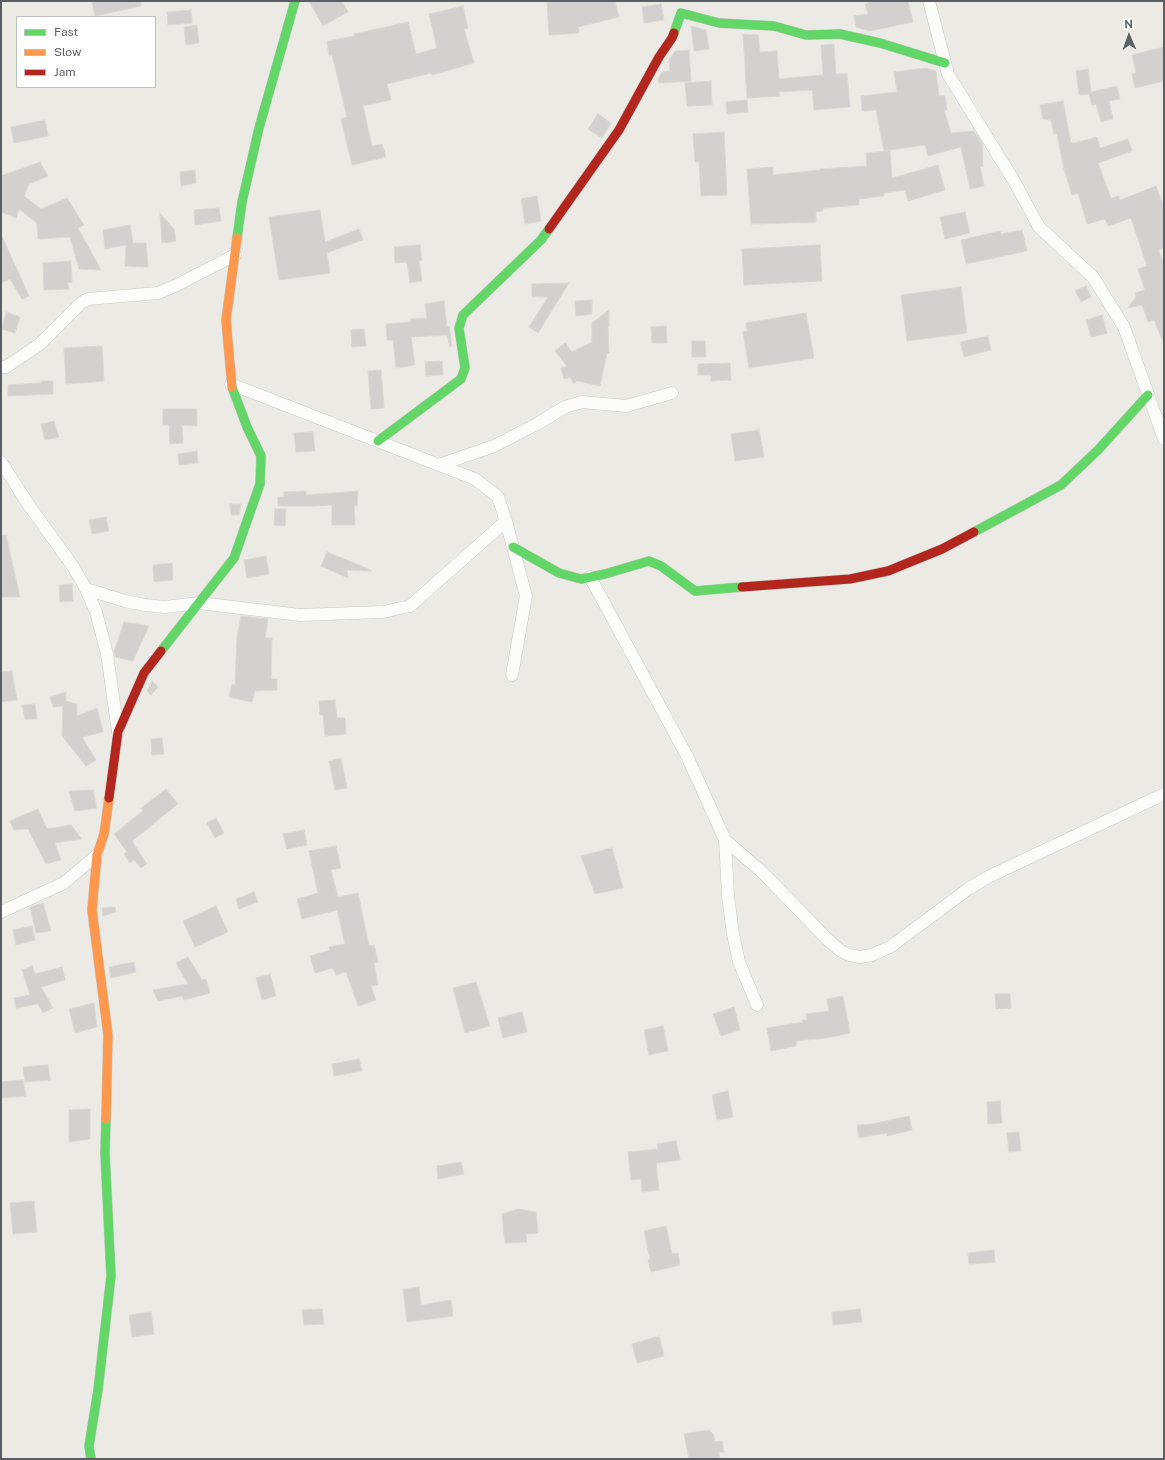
<!DOCTYPE html>
<style>
body{margin:0}
#map{position:relative;width:1165px;height:1460px;overflow:hidden;background:#ebeae5;font-family:"Public Sans",sans-serif}
canvas{display:block}
.frame{position:absolute;inset:0;border:2px solid #5b5f63;pointer-events:none}
.legend{position:absolute;left:16px;top:16px;width:140px;height:72px;box-sizing:border-box;background:#fff;border:1px solid #bdbfc1;margin:0;padding:5px 7px;list-style:none;font-size:12px;color:#5b5f63}
.legend li{display:flex;align-items:center;gap:8px;height:20px}
.legend b{width:20px;border:1px solid #bdbfc1}
.north{position:absolute;left:1109px;top:16px;width:40px;height:40px;-webkit-text-stroke:3px #fff;paint-order:stroke;rotate:358deg;font-size:11px;font-weight:700;line-height:16px;text-align:center;color:#5b5f63}
.north::after{content:'';display:block;margin:auto;width:14px;height:18px;background:#5b5f63;clip-path:polygon(50% 0,100% 100%,50% 72%,0 100%)}
</style>
<div id="map">
<canvas width="1165" height="1460"></canvas>
<div class="frame"></div>
<ul class="legend">
<li><b style="height:5px;background:#63d668"></b>Fast</li>
<li><b style="height:5px;background:#ff974d"></b>Slow</li>
<li><b style="height:5px;background:#b3261e"></b>Jam</li>
</ul>
<div class="north">N</div>
</div>
<script>
const g = document.querySelector('canvas').getContext('2d');
g.lineJoin = 'round';
function fill(path, color) { g.fillStyle = color; g.fill(path, 'evenodd'); }
const shape = rows => new Path2D(rows.map(r => 'M' + r).join(''));
function stroke(path, color, width, dash) { g.strokeStyle = color; g.lineWidth = width; g.lineCap = dash ? 'butt' : 'round'; g.setLineDash(dash || []); g.stroke(path); }
const building = shape([
 [100,1,141,1,141,6,95,16,92,3,100,1],
 [309,1,342,1,348,12,323,26,309,1],
 [566,1,615,1,619,17,578,27,579,33,549,35,547,2,566,1],
 [874,1,908,1,913,22,870,31,856,27,854,16,868,14,865,4,874,1],
 [661,4,664,20,644,23,642,7,661,4],
 [463,6,468,28,464,29,474,63,432,75,431,73,387,84,391,100,363,106,372,146,382,144,386,157,352,165,341,119,347,117,332,55,329,56,327,41,355,36,354,34,408,22,416,54,437,48,429,14,463,6],
 [191,10,192,23,168,25,167,12,191,10],
 [197,25,199,43,186,45,184,27,197,25],
 [691,26,706,30,709,49,694,51,691,26],
 [743,34,758,35,760,52,777,51,779,79,823,75,821,45,834,44,836,74,847,74,850,107,814,110,812,90,779,92,780,96,747,98,743,34],
 [1164,47,1164,81,1135,88,1132,74,1136,73,1132,55,1164,47],
 [689,50,691,81,659,83,658,79,662,72,670,71,669,60,675,51,689,50],
 [926,68,936,71,939,96,945,96,947,110,944,110,951,133,974,131,982,143,983,166,980,167,984,186,970,189,961,147,928,156,925,145,884,151,876,110,862,111,861,96,897,92,894,72,926,68],
 [1088,69,1091,92,1117,86,1120,99,1109,101,1113,119,1101,122,1096,104,1092,105,1089,94,1079,95,1076,71,1088,69],
 [711,81,712,105,687,106,685,83,711,81],
 [747,100,748,112,727,114,726,102,747,100],
 [1063,101,1071,143,1074,143,1097,137,1100,148,1128,139,1132,151,1098,163,1111,198,1119,196,1120,200,1156,186,1164,207,1164,248,1159,250,1164,264,1164,344,1154,320,1148,322,1142,305,1128,308,1136,297,1135,293,1145,290,1138,269,1147,266,1131,218,1108,226,1105,219,1087,224,1078,193,1072,195,1064,169,1057,134,1054,134,1051,120,1043,119,1040,105,1063,101],
 [598,114,611,123,602,138,588,129,598,114],
 [45,120,48,136,14,143,11,127,45,120],
 [724,132,727,195,701,196,699,162,695,162,693,134,724,132],
 [890,151,892,178,938,165,945,190,908,201,905,190,884,193,884,196,859,199,859,205,823,208,823,211,816,212,816,222,751,224,747,169,773,167,773,175,820,170,820,169,867,166,866,153,890,151],
 [40,162,48,176,29,184,24,196,41,209,67,198,84,225,78,228,101,270,79,269,70,237,38,239,37,223,19,209,16,218,1,212,1,176,40,162],
 [195,170,196,183,181,186,180,172,195,170],
 [537,196,541,221,525,224,521,199,537,196],
 [219,208,221,221,195,225,194,210,219,208],
 [320,210,325,242,359,229,363,240,327,253,330,273,279,280,269,217,320,210],
 [965,212,970,233,945,239,940,217,965,212],
 [160,213,174,229,176,241,162,243,160,213],
 [130,225,133,243,146,243,148,267,125,266,126,245,105,249,103,230,130,225],
 [1022,230,1027,251,966,264,961,240,1000,231,1001,234,1022,230],
 [1,234,29,296,22,299,10,279,1,283,1,234],
 [420,245,422,260,419,261,422,281,410,283,407,262,395,263,394,247,420,245],
 [820,245,822,281,744,285,742,249,820,245],
 [71,261,72,282,67,283,69,289,44,290,43,263,71,261],
 [569,283,538,333,529,327,548,297,532,297,532,284,569,283],
 [1086,286,1091,297,1081,302,1075,291,1086,286],
 [961,287,967,333,907,341,901,295,961,287],
 [592,300,592,314,576,316,575,301,592,300],
 [444,301,447,327,449,326,452,346,450,347,447,335,411,337,415,365,396,368,393,340,387,340,386,324,411,322,411,319,427,318,425,304,444,301],
 [609,310,609,327,608,327,609,353,607,353,600,386,578,381,573,383,571,377,564,379,561,368,567,366,555,351,565,343,572,352,592,342,592,323,609,310],
 [6,312,20,317,15,333,2,329,6,312],
 [806,313,814,358,749,368,743,332,747,331,746,323,806,313],
 [1102,315,1107,333,1091,337,1086,320,1102,315],
 [666,326,667,343,652,343,651,327,666,326],
 [364,329,366,346,352,347,351,330,364,329],
 [988,336,991,350,964,357,960,342,988,336],
 [692,341,705,341,706,357,692,357,692,341],
 [102,346,104,381,66,384,64,348,102,346],
 [442,361,443,375,426,376,425,362,442,361],
 [730,363,731,380,711,381,711,375,698,375,698,364,730,363],
 [381,370,384,408,371,409,368,371,381,370],
 [41,381,53,381,53,394,8,396,8,385,41,383,41,381],
 [163,409,197,409,197,426,182,425,183,443,170,444,169,425,163,425,163,409],
 [54,421,59,437,45,440,41,424,54,421],
 [759,430,764,457,735,461,731,434,759,430],
 [313,432,315,451,296,452,294,433,313,432],
 [197,451,198,463,179,465,178,454,197,451],
 [306,491,306,495,358,491,357,506,354,506,355,525,332,525,332,505,314,506,278,506,278,497,284,497,284,492,306,491],
 [230,504,241,504,239,515,231,515,230,504],
 [275,509,286,509,285,526,274,525,275,509],
 [106,517,109,531,92,534,89,520,106,517],
 [1,535,6,535,20,597,1,597,1,535],
 [327,552,371,570,371,571,347,570,348,578,321,566,327,552],
 [266,556,269,574,247,578,244,560,266,556],
 [172,563,173,580,154,582,153,565,172,563],
 [72,584,73,601,60,602,59,585,72,584],
 [241,616,268,619,265,638,272,638,271,679,277,679,277,690,255,691,252,702,229,697,232,684,235,685,237,637,241,616],
 [124,622,149,626,133,661,115,657,114,652,124,622],
 [12,671,17,700,1,702,1,672,12,671],
 [152,681,158,687,151,695,147,691,152,681],
 [66,692,66,701,77,704,77,716,97,708,103,732,82,737,96,760,86,766,62,736,63,706,53,707,50,697,66,692],
 [335,700,337,718,345,718,346,734,325,736,323,715,320,715,319,701,335,700],
 [35,704,37,719,25,719,22,705,35,704],
 [162,738,164,754,152,755,151,739,162,738],
 [341,758,347,788,335,790,329,761,341,758],
 [166,789,178,804,132,841,147,864,141,868,134,860,130,863,124,854,127,852,114,834,143,811,141,808,166,789],
 [93,790,97,808,75,811,69,791,93,790],
 [38,809,47,829,71,825,82,839,55,843,61,860,46,864,28,829,14,830,10,821,38,809],
 [216,818,224,833,215,838,207,823,216,818],
 [304,830,307,845,287,849,283,834,304,830],
 [336,846,341,868,331,870,338,897,358,893,369,946,374,945,378,962,374,963,378,985,371,986,376,1000,358,1006,346,972,336,975,333,968,315,973,310,956,330,950,329,947,345,944,337,910,302,919,297,899,318,893,309,851,336,846],
 [612,848,623,888,595,894,581,856,612,848],
 [254,892,258,902,239,909,236,899,254,892],
 [43,903,51,931,36,933,30,907,43,903],
 [216,906,228,932,195,947,183,921,216,906],
 [115,907,116,912,103,916,102,908,115,907],
 [32,926,35,940,16,945,13,930,32,926],
 [188,957,202,980,206,979,210,993,184,1000,182,996,158,1001,153,990,188,984,176,963,188,957],
 [134,962,136,972,111,978,109,967,134,962],
 [32,966,35,974,62,967,65,980,41,987,53,1008,43,1013,38,1004,16,1008,14,998,30,995,22,970,32,966],
 [270,974,276,996,262,1000,256,978,270,974],
 [476,982,490,1026,465,1033,453,988,476,982],
 [995,994,1010,994,1011,1008,996,1009,995,994],
 [843,996,850,1033,827,1038,796,1041,796,1046,771,1051,767,1028,803,1022,802,1020,807,1020,806,1014,829,1011,827,999,843,996],
 [94,1003,97,1027,75,1033,69,1009,94,1003],
 [734,1007,740,1030,721,1036,713,1014,734,1007],
 [522,1012,527,1032,503,1038,498,1018,522,1012],
 [663,1026,668,1051,649,1055,644,1030,663,1026],
 [359,1059,362,1071,334,1076,332,1064,359,1059],
 [48,1065,50,1080,25,1082,23,1067,48,1065],
 [23,1080,26,1096,1,1098,1,1082,23,1080],
 [728,1091,733,1117,717,1120,712,1095,728,1091],
 [1000,1101,1002,1123,988,1124,987,1102,1000,1101],
 [90,1109,90,1139,69,1142,69,1110,90,1109],
 [909,1116,912,1130,887,1136,887,1133,859,1138,857,1125,872,1124,909,1116],
 [1019,1132,1021,1151,1009,1152,1007,1133,1019,1132],
 [676,1141,680,1160,656,1163,659,1190,642,1192,641,1179,631,1180,628,1152,658,1149,657,1144,676,1141],
 [461,1162,464,1174,438,1179,437,1166,461,1162],
 [34,1201,37,1232,13,1234,10,1203,34,1201],
 [518,1209,536,1212,538,1233,526,1234,527,1242,505,1243,502,1214,518,1209],
 [666,1226,672,1254,678,1253,680,1265,651,1272,648,1260,650,1259,644,1231,666,1226],
 [994,1250,995,1262,969,1264,968,1253,994,1250],
 [419,1287,421,1305,451,1300,453,1316,407,1322,403,1289,419,1287],
 [322,1309,324,1324,304,1325,302,1310,322,1309],
 [860,1309,862,1322,833,1325,832,1312,860,1309],
 [151,1312,154,1334,132,1337,129,1315,151,1312],
 [659,1336,664,1356,637,1363,632,1344,659,1336],
 [709,1430,713,1434,715,1442,722,1441,724,1452,719,1452,720,1459,689,1459,684,1434,709,1430]
]);
fill(building, '#d2d1cf');
stroke(building, '#dad8d4', 1);
const street = shape([
 [929,1,948,74,1014,181,1039,227,1093,277,1124,327,1164,439],
 [1,367,6,367,40,344,81,303,88,299,158,293,177,285,235,255],
 [231,384,475,479,498,497,506,521,526,596,512,675],
 [1,462,28,504,74,568,86,589,96,612,107,654,118,732],
 [439,465,494,446,537,424,565,407,582,402,626,406,672,393],
 [590,577,687,756,725,840,728,896,733,934,739,962,757,1005],
 [86,589,125,601,145,605,165,607,199,603,300,615,383,612,410,606,506,521],
 [725,840,762,872,829,941,841,951,849,955,860,957,872,955,890,947,968,889,990,876,1164,794],
 [1,912,64,883,97,855]
]);
const fast = shape([
 [674,33,681,13,719,23,774,26,806,35,840,34,880,43,945,63],
 [237,238,242,202,259,128,295,1],
 [378,441,461,379,465,368,459,328,463,315,541,240,549,229],
 [974,532,1061,485,1098,450,1148,395],
 [513,547,559,573,581,579,605,574,649,561,661,566,695,591,742,587],
 [161,651,234,558,260,484,261,456,247,427,232,387],
 [91,1459,89,1446,98,1390,111,1276,105,1153,106,1119]
]);
const slow = shape([
 [232,387,226,320,237,238],
 [106,1119,108,1035,92,910,97,855,104,834,109,798]
]);
const jam = shape([
 [549,229,619,130,659,57,672,38,674,33],
 [742,587,850,579,888,571,942,549,974,532],
 [109,798,118,732,144,673,161,651]
]);
stroke(street, '#c8c8c7', 13);
stroke(fast, '#c7c7c5', 10);
stroke(slow, '#c7c7c5', 10);
stroke(jam, '#c7c7c5', 10);
stroke(street, '#fcfcfb', 12);
stroke(fast, '#63d668', 9);
stroke(slow, '#ff974d', 9);
stroke(jam, '#b3261e', 9);
</script>
